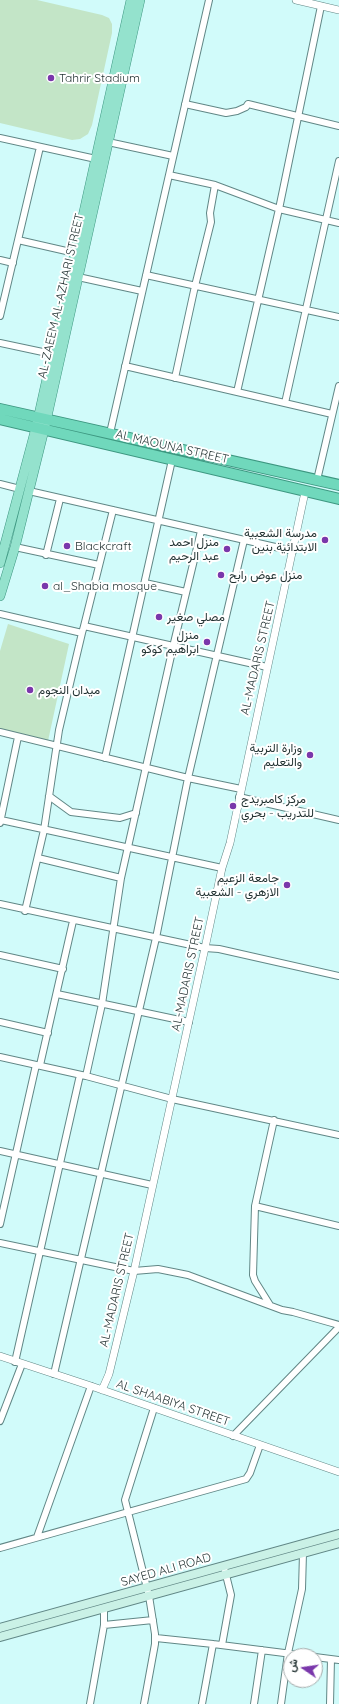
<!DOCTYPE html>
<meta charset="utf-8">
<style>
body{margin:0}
#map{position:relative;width:339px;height:1704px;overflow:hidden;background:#d1fbfa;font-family:Quicksand,Vazirmatn,sans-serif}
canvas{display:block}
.north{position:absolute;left:283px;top:1648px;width:40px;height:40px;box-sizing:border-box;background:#fff;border:1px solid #a5acac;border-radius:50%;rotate:283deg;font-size:11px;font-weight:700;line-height:16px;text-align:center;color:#1f2f2f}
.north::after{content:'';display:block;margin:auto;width:14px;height:18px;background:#7a37ab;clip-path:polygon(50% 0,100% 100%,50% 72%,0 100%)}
</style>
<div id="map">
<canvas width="339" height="1704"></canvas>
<div class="north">ش</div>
</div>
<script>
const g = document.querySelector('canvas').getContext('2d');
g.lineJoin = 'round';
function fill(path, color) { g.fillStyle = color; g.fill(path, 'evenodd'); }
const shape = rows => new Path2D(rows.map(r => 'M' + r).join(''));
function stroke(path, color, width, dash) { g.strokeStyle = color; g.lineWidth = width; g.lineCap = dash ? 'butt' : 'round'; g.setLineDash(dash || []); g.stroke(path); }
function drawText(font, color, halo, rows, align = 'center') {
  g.font = font + ' Quicksand,Vazirmatn,sans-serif'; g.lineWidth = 4; g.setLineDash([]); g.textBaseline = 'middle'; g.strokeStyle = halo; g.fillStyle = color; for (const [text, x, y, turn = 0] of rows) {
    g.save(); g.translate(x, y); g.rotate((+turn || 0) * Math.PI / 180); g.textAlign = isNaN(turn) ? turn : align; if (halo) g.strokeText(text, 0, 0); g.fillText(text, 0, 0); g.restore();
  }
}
fill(shape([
 [0,0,37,0,102,15,109,18,112,24,112,33,92,125,88,134,80,139,72,140,0,123],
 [8,624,69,644,48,741,0,730,0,651]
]), '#c3e5c7');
const minor = shape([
 [185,104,226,113,237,111,246,107,248,104,339,126],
 [0,138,96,159],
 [108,142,173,156],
 [169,175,215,185,279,209,339,223],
 [18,240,75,253],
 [0,260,13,263],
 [146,275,339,317],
 [78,277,142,291],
 [0,316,40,147],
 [0,343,52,354],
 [125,366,332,414],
 [175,378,195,286,211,222,210,213,215,185],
 [237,392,279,209,321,6],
 [285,403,339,161],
 [110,433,209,0],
 [317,480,339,386],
 [0,484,20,489],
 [29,491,293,551],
 [15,547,99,565],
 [46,555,60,499],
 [145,583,186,592],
 [0,614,82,633,84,626,267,667],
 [84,626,113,510],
 [0,732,188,778,241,789],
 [105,758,172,460],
 [49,796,71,812,120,818,136,813],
 [239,797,339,820],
 [1,820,222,868],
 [0,823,18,737],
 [38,858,121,878],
 [0,904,205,948,219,949,339,976],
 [25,911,44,830,59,730,82,633],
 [0,955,63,969],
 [57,994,189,1022],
 [0,1022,48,1033],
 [0,1057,86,1076,172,1099,339,1135],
 [40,1065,73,921],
 [86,1076,102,1004,121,878,173,647,201,531],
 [0,1151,152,1185],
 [255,1206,274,1120],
 [0,1224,36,1065],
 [0,1243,134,1271,158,1269,188,1275,282,1310,293,1312,339,1325],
 [270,1305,255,1281,253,1275,255,1206,339,1226],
 [15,1362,80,1075],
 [54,1374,156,938,188,778,244,540],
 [0,1421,22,1364],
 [233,1436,339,1327],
 [37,1537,91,1386],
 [0,1548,246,1479,250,1473,260,1445],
 [104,1625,153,1620],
 [156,1638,213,1644,308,1656],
 [222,1645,231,1595,225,1571],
 [315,1657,339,1660],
 [90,1704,104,1625,104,1608],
 [144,1704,155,1644,155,1634,149,1596,125,1500,154,1408],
 [202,1704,213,1644],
 [254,1704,262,1650],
 [281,1704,288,1653,302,1589,303,1553],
 [330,1704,331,1659]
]);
const tertiary = shape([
 [296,0,339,10],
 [0,1356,91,1386,339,1472],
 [102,1390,109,1374,134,1271,205,948,222,868,230,843,305,492]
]);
const secondary = shape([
 [0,1628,339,1534],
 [0,1637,339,1543]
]);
const primary = shape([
 [0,563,36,428,131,0],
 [0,596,15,547,44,430,140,0]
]);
const trunk = shape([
 [0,409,339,485],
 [0,419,339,499]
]);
stroke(minor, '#618786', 8);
stroke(tertiary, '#618786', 8);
stroke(secondary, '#618786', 10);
stroke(primary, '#3d9780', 10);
stroke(trunk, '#3d9780', 12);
stroke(minor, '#fff', 6);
stroke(tertiary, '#fff', 7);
stroke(secondary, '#caf1e6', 8);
stroke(primary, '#94e2cd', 9);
stroke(trunk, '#70d8bc', 10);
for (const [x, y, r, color] of [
 [51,78,4,"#7a37ab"],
 [325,540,4,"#7a37ab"],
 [67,546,4,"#7a37ab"],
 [227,549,4,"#7a37ab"],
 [221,575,4,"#7a37ab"],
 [45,586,4,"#7a37ab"],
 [159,617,4,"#7a37ab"],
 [207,642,4,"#7a37ab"],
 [30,690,4,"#7a37ab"],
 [310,755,4,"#7a37ab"],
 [233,806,4,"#7a37ab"],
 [287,885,4,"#7a37ab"]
]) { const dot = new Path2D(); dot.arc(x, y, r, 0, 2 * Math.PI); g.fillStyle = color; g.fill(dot); stroke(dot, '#fff', 1.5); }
drawText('12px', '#1f2f2f', '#fff', [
 ["Tahrir Stadium",59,78],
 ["مدرسة الشعبية",317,533,"right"],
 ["الابتدائية بنين",317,547,"right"],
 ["منزل احمد",219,542,"right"],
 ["عبد الرحيم",219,556,"right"],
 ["Blackcraft",75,546],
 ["منزل عوض رابح",229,575],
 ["al_Shabia mosque",53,586],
 ["مصلي صغير",167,617],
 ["منزل",199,635,"right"],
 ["ابراهيم كوكو",199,649,"right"],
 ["ميدان النجوم",38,690],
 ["وزارة التربية",302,748,"right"],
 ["والتعليم",302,762,"right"],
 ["مركز كامبريدج",241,799],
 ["للتدريب - بحري",241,813],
 ["جامعة الزعيم",279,878,"right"],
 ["الازهري - الشعبية",279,892,"right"]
], 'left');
drawText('12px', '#1f2f2f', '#fff', [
 ["AL-ZAEEM AL-AZHARI STREET",61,296,-77],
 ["AL MAOUNA STREET",172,447,13],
 ["AL-MADARIS STREET",258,658,-77],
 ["AL-MADARIS STREET",188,974,-78],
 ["AL-MADARIS STREET",117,1290,-77],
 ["AL SHAABIYA STREET",173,1403,19],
 ["SAYED ALI ROAD",166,1570,-16]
]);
</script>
